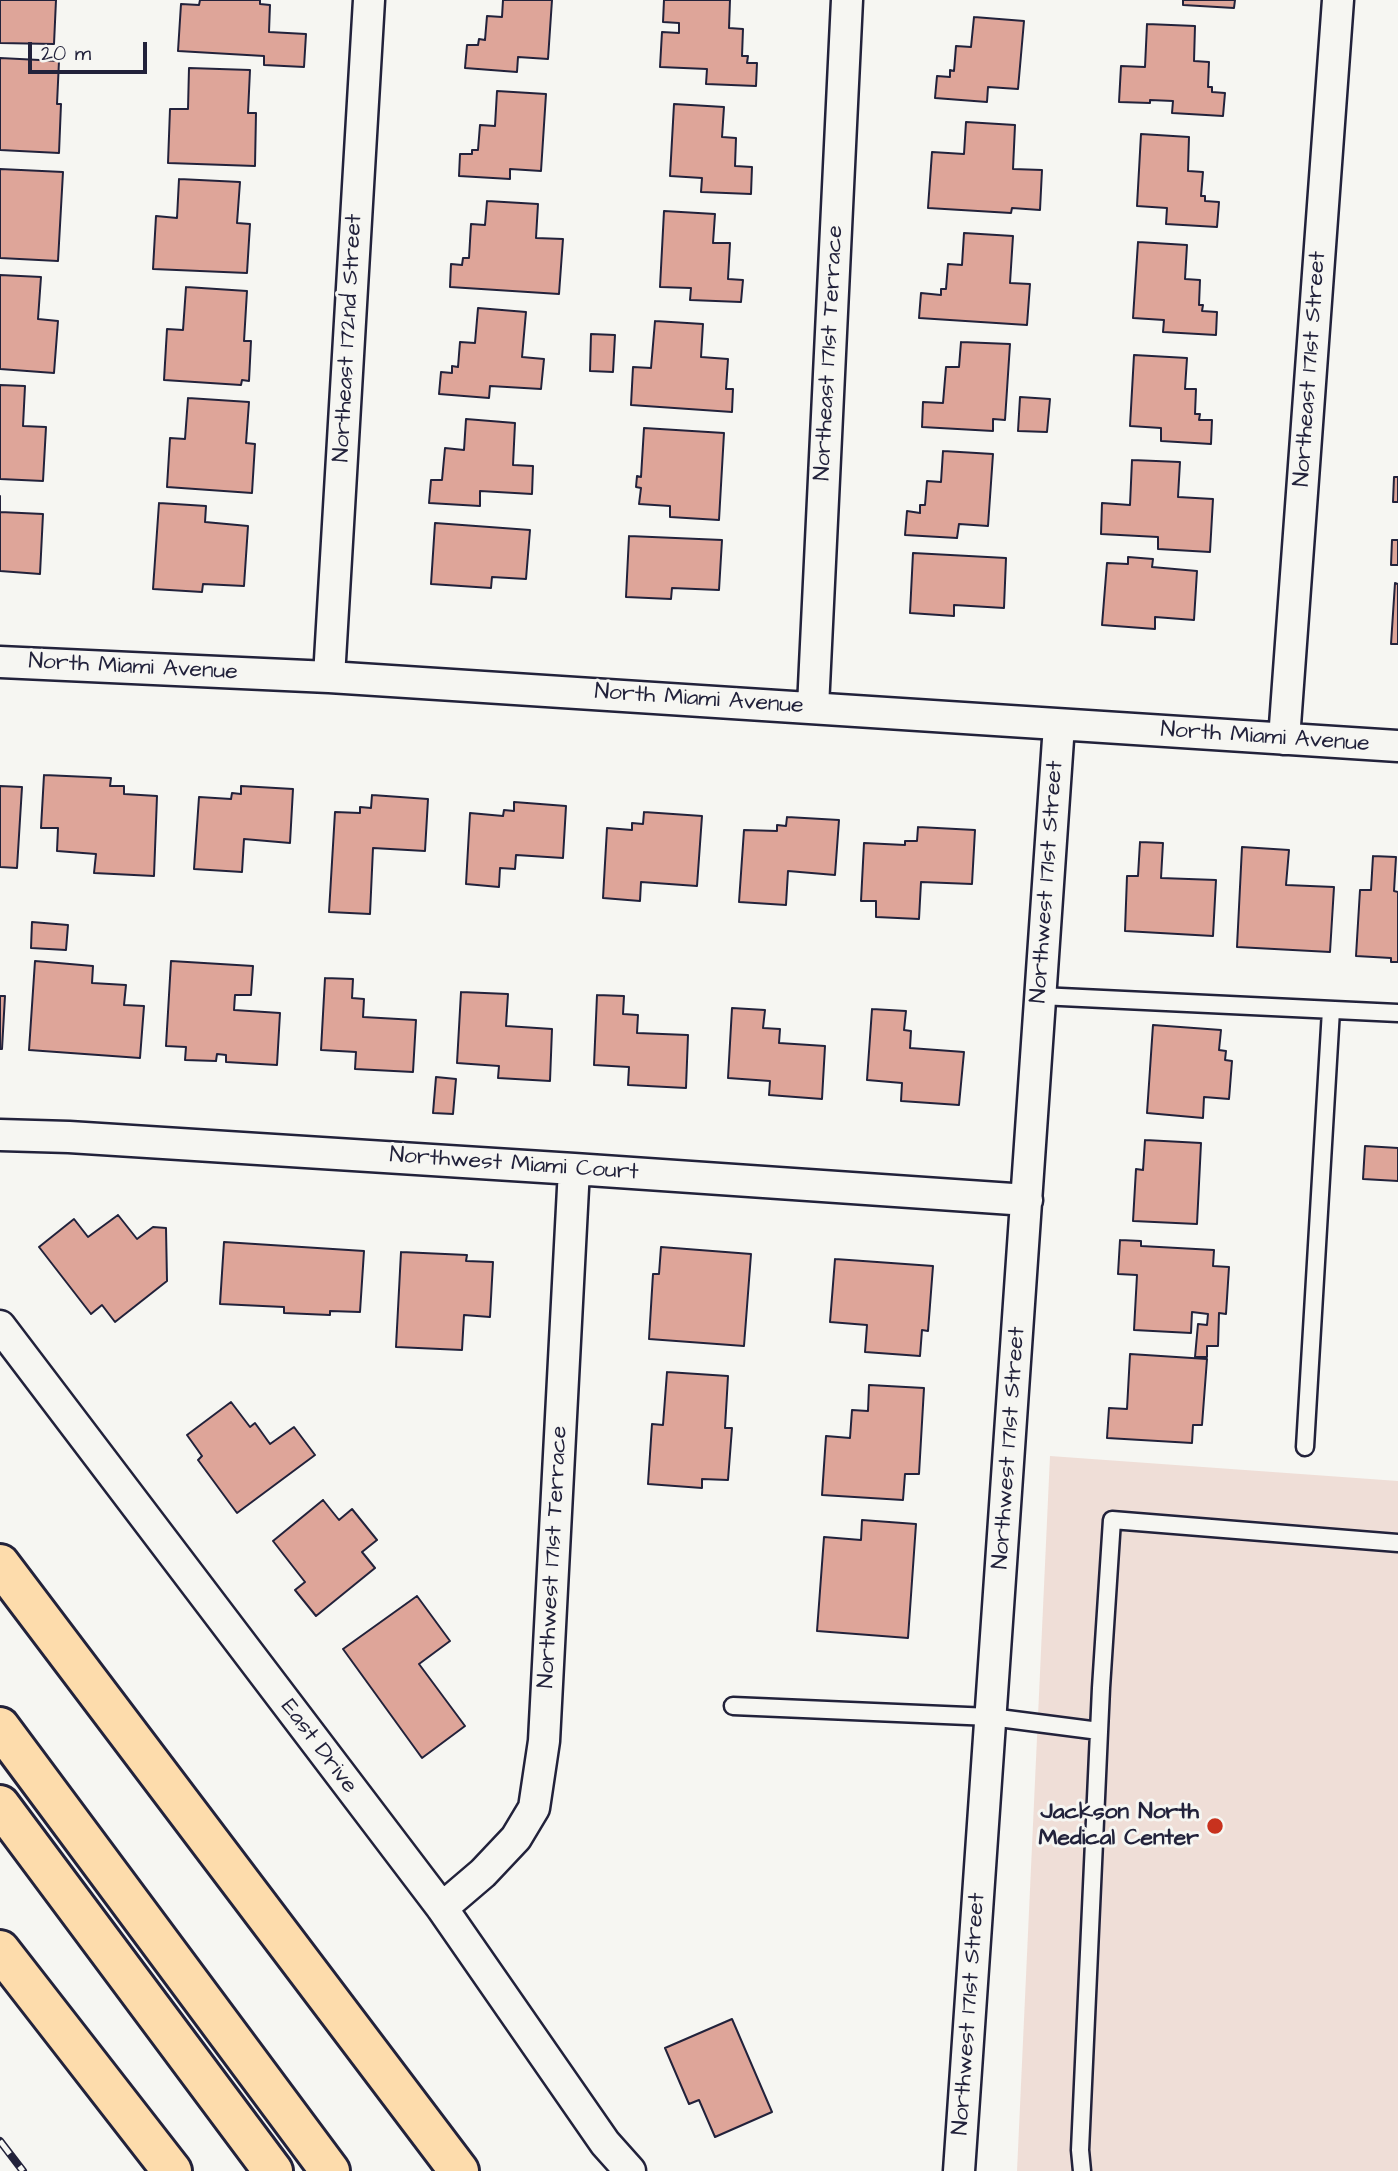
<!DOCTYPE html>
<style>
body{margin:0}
#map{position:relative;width:1398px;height:2171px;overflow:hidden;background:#f6f6f2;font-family:"Architects Daughter",sans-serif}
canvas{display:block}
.scale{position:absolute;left:28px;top:42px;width:119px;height:32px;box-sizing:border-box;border:4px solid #22223b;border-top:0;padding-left:9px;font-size:21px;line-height:24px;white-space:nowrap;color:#22223b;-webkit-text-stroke:5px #f6f6f2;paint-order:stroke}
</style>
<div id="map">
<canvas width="1398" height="2171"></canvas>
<div class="scale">20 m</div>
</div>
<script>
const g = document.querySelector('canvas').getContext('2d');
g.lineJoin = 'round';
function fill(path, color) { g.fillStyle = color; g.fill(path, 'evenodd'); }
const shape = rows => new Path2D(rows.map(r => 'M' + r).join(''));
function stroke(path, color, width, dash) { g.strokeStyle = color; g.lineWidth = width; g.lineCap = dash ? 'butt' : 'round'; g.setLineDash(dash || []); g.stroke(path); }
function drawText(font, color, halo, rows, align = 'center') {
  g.font = font + ' "Architects Daughter",sans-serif'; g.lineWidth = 6; g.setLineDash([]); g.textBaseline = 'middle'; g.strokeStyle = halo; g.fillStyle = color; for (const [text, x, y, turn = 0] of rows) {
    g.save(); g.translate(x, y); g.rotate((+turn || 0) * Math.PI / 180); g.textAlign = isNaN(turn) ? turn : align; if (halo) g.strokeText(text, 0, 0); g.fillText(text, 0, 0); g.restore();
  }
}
fill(shape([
 [1050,1456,1398,1481,1398,2171,1017,2171]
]), '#efded7');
const building = shape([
 [0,0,56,0,54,44,0,43,0,0],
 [200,0,260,0,260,4,270,5,269,32,306,34,304,67,264,65,264,56,178,51,181,4,199,5,200,0],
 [503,0,552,0,548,59,518,57,517,72,465,68,467,45,478,45,479,39,485,40,487,16,502,17,503,0],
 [664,0,730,0,729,28,743,29,742,56,748,56,747,63,757,63,756,86,706,84,707,69,660,67,662,32,679,33,679,23,663,22,664,0],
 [1183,0,1235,0,1234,8,1183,5,1183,0],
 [974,17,1024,21,1018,89,988,87,987,102,935,98,937,76,950,77,950,70,954,71,956,46,971,47,974,17],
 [1147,24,1195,26,1194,61,1209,62,1208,87,1212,87,1212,92,1225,93,1223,116,1172,113,1173,101,1150,100,1150,103,1119,102,1121,66,1145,67,1147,24],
 [0,58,59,61,57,104,61,104,59,153,0,150,0,58],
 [189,68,250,70,248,113,256,113,255,166,168,163,170,109,188,109,189,68],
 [497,91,546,94,541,171,510,169,510,179,459,176,460,154,472,154,472,150,478,150,480,125,495,126,497,91],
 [674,104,724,107,722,137,736,138,735,166,752,167,751,194,701,192,702,178,670,176,674,104],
 [966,122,1015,125,1013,169,1042,170,1040,210,1012,208,1011,213,928,208,932,152,964,154,966,122],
 [1141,134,1189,137,1188,171,1203,172,1201,196,1205,196,1205,201,1219,202,1217,227,1166,224,1167,208,1137,206,1141,134],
 [0,169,63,172,58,261,0,258,0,169],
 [179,179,240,182,237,223,250,224,247,273,153,269,156,216,177,218,179,179],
 [487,201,538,204,536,238,563,239,559,294,450,287,451,264,462,265,463,258,469,258,471,224,485,225,487,201],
 [664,211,715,214,713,243,730,243,728,279,743,280,741,302,690,300,691,288,660,287,664,211],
 [964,233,1013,236,1010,283,1030,284,1027,325,919,318,921,293,941,295,941,289,946,289,948,264,962,265,964,233],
 [1138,242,1187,245,1185,279,1200,280,1199,305,1203,305,1202,311,1217,312,1216,335,1163,332,1164,320,1133,318,1138,242],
 [0,275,41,277,38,319,58,321,54,373,0,369,0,275],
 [186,287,247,291,244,341,251,341,249,381,242,380,241,385,164,380,167,329,183,330,186,287],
 [478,308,526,312,522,357,544,359,541,389,490,386,489,398,439,394,441,372,452,373,452,366,458,367,460,342,475,343,478,308],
 [655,321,703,324,701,357,728,359,726,389,733,389,732,412,631,405,633,367,651,368,655,321],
 [591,334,615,335,613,372,590,371,591,334],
 [961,342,1010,344,1005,420,993,419,993,431,922,427,923,402,943,403,946,367,959,367,961,342],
 [1134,355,1187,358,1185,389,1196,389,1195,414,1200,414,1199,420,1212,420,1211,444,1161,441,1161,428,1130,426,1134,355],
 [0,385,25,386,23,426,46,427,43,481,0,479,0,385],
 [1020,397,1050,399,1047,432,1018,431,1020,397],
 [188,398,249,402,246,443,255,444,252,493,167,487,170,438,185,439,188,398],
 [466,419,515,423,513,465,533,466,532,494,480,491,480,506,429,503,431,480,442,480,445,448,464,450,466,419],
 [644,428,724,433,719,520,670,517,670,506,639,504,641,488,636,487,637,476,641,477,644,428],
 [943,451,993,454,988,526,959,524,957,538,905,535,907,511,920,513,920,505,925,505,927,481,941,482,943,451],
 [1132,460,1180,462,1178,497,1213,499,1210,552,1158,549,1158,537,1101,534,1102,503,1130,505,1132,460],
 [1394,477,1398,477,1398,502,1393,502,1394,477],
 [0,496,0,512,43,514,40,574,0,571,0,496],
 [159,503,206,506,205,522,248,526,244,586,203,584,202,592,153,589,159,503],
 [435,523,530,530,526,579,492,577,491,588,431,584,435,523],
 [629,536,722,540,719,590,672,588,671,599,626,597,629,536],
 [1392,540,1398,540,1398,565,1391,565,1392,540],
 [913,553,1006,558,1004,608,954,605,954,616,910,613,913,553],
 [1128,557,1153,559,1152,567,1197,571,1194,620,1155,617,1155,629,1102,625,1107,563,1128,564,1128,557],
 [1395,583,1398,584,1398,644,1391,644,1395,583],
 [44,775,111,778,110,786,124,786,124,794,157,796,154,876,94,873,96,854,57,851,58,828,41,828,44,775],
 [0,786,22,787,17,868,0,867,0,786],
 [241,786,293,789,290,843,244,839,242,872,194,869,199,797,231,799,232,793,241,794,241,786],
 [372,795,428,799,425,851,373,848,370,914,329,912,335,812,360,813,360,807,371,808,372,795],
 [514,802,566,806,563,858,516,855,515,869,500,868,499,887,466,884,470,813,503,816,504,810,514,811,514,802],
 [644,812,702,816,697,886,641,882,640,901,603,898,607,828,632,830,632,823,643,824,644,812],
 [787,817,839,820,835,875,788,871,786,905,739,902,744,830,777,831,777,825,786,826,787,817],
 [918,827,975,830,972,884,921,882,919,919,876,917,876,901,861,901,864,843,905,845,905,841,917,841,918,827],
 [1140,842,1163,843,1161,878,1216,880,1213,936,1125,931,1127,876,1138,876,1140,842],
 [1242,847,1289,850,1286,885,1334,887,1330,952,1237,947,1242,847],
 [1373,856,1396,857,1394,891,1398,892,1398,962,1391,962,1391,958,1356,956,1360,890,1371,890,1373,856],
 [32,922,68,925,66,950,31,948,32,922],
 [35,961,93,966,92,983,126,985,124,1005,144,1006,140,1058,29,1050,35,961],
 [171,961,253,966,251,995,235,995,234,1010,280,1013,277,1065,226,1062,226,1055,217,1054,216,1061,185,1060,186,1047,166,1046,171,961],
 [325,978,353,979,352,998,364,999,363,1017,416,1020,413,1072,355,1069,356,1052,321,1050,325,978],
 [461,992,508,994,506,1026,552,1029,550,1081,498,1078,499,1066,457,1063,461,992],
 [597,995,624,996,623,1014,638,1015,637,1033,688,1035,686,1088,628,1085,629,1067,594,1065,597,995],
 [0,996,5,996,2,1049,0,1049,0,996],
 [732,1008,765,1010,763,1028,780,1029,779,1043,825,1046,822,1099,769,1095,770,1081,728,1078,732,1008],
 [872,1009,906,1011,904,1030,911,1031,910,1048,964,1052,959,1105,901,1101,902,1083,867,1080,872,1009],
 [1153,1025,1221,1030,1219,1050,1226,1051,1225,1060,1232,1061,1229,1099,1204,1097,1203,1118,1147,1113,1153,1025],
 [436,1077,456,1079,453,1114,433,1113,436,1077],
 [1145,1140,1201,1143,1197,1224,1133,1221,1136,1169,1143,1170,1145,1140],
 [1365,1146,1398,1148,1398,1181,1363,1179,1365,1146],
 [118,1215,137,1239,153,1227,166,1228,167,1281,115,1322,102,1305,91,1314,39,1247,74,1219,88,1237,118,1215],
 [1120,1240,1141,1241,1141,1246,1214,1250,1213,1266,1229,1267,1226,1314,1219,1313,1218,1346,1207,1346,1207,1357,1195,1357,1198,1324,1207,1325,1208,1314,1192,1312,1191,1333,1134,1330,1137,1275,1118,1274,1120,1240],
 [224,1242,364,1251,360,1312,330,1311,330,1315,284,1313,284,1307,220,1304,224,1242],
 [661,1247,751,1254,744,1346,649,1339,653,1274,659,1274,661,1247],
 [401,1252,467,1255,466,1261,493,1262,490,1317,464,1315,462,1350,396,1347,401,1252],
 [835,1259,933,1266,928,1331,922,1330,920,1356,865,1352,867,1325,830,1322,835,1259],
 [1130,1354,1207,1359,1202,1425,1193,1425,1192,1443,1107,1438,1109,1408,1127,1409,1130,1354],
 [667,1372,728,1376,725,1428,732,1428,728,1480,702,1479,702,1488,648,1484,652,1424,663,1425,667,1372],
 [869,1385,924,1388,919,1474,905,1474,903,1500,822,1495,826,1436,850,1438,852,1410,868,1411,869,1385],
 [231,1402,250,1427,255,1423,270,1444,294,1427,315,1455,237,1513,198,1460,202,1456,187,1435,231,1402],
 [323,1500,339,1520,352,1509,377,1540,362,1552,375,1568,316,1616,295,1590,305,1582,273,1541,323,1500],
 [862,1520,916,1524,908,1638,817,1631,824,1537,861,1540,862,1520],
 [417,1596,450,1641,419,1664,465,1726,422,1758,343,1649,417,1596],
 [732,2019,772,2112,715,2137,699,2100,689,2104,665,2048,732,2019]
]);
fill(building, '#dea599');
stroke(building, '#22223b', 2);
const lane = shape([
 [1040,996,1398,1013],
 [1305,1447,1331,1010],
 [733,1706,991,1717,1099,1731],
 [1082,2171,1080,2150,1101,1688,1112,1520,1398,1543]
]);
const street = shape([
 [0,662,329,677,1398,746],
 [329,677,369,0],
 [813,707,847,0],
 [1284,739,1338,0],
 [0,1135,69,1137,574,1169,1027,1200],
 [0,1326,442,1908,605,2143,630,2171],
 [442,1908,483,1873,516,1838,534,1808,544,1741,574,1169],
 [959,2171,1059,725]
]);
const highway = shape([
 [0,1564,459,2171],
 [0,1727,330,2171],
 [0,1805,273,2171],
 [0,1950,172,2171]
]);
stroke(lane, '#22223b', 21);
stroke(street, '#22223b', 35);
stroke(highway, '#22223b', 44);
stroke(lane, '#f6f6f2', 16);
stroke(street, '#f6f6f2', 30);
stroke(highway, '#fddcac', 38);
const rail = shape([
 [0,2141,23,2171]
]);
stroke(rail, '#22223b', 8);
stroke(rail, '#f6f6f2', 5, [16]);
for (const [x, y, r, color] of [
 [1215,1826,9,"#c8321e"]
]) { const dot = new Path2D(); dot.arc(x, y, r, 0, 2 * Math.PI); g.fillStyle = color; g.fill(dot); stroke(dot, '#f6f6f2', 2.5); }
drawText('23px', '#22223b', '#f6f6f2', [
 ["Northeast 172nd Street",349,338,-87],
 ["Northeast 171st Terrace",830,353,-87],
 ["Northeast 171st Street",1311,369,-86],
 ["North Miami Avenue",133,668,3],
 ["North Miami Avenue",699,700,4],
 ["North Miami Avenue",1265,738,4],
 ["Northwest 171st Street",1048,882,-86],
 ["Northwest Miami Court",514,1165,4],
 ["Northwest 171st Street",1010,1448,-86],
 ["Northwest 171st Terrace",554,1557,-87],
 ["East Drive",318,1747,53],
 ["Northwest 171st Street",970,2014,-86]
]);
drawText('bold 23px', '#22223b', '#f6f6f2', [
 ["Jackson North",1199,1813],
 ["Medical Center",1199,1839]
], 'right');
</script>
